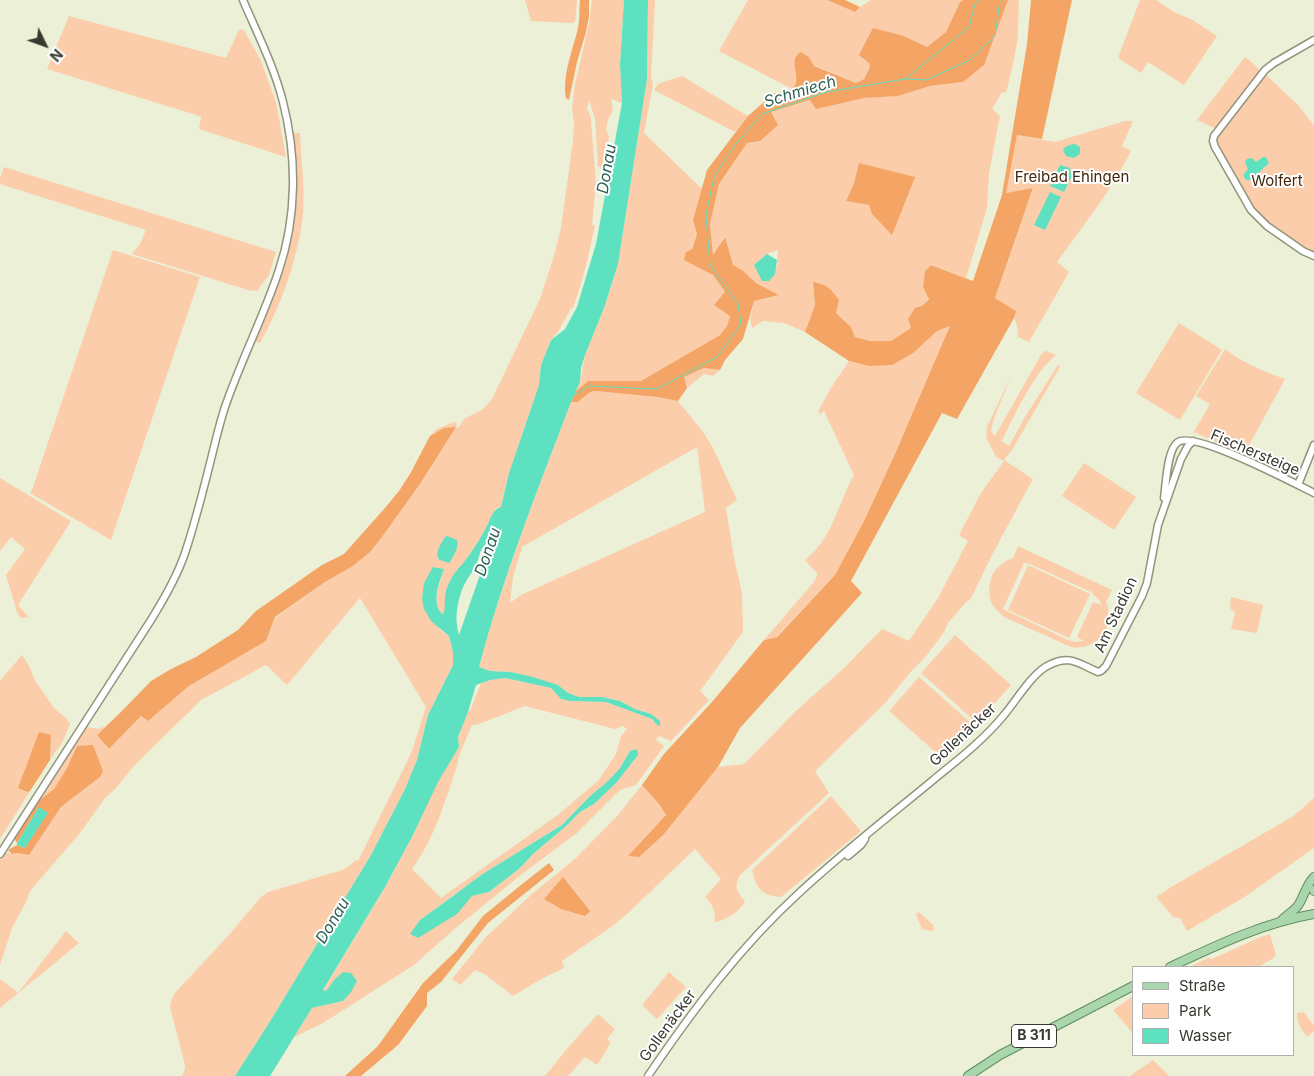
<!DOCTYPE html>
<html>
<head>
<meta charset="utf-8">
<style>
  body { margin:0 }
  #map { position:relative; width:1314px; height:1076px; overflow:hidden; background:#ebf0d7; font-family:Inter,sans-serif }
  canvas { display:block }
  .legend { position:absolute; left:1132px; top:966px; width:162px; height:90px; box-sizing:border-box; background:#fff; border:1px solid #afb0ac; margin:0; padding:6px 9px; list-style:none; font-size:15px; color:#383a30 }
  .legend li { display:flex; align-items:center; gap:10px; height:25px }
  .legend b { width:25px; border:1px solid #afb0ac }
  .north { position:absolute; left:20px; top:20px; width:50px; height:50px; -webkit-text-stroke:4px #fff; paint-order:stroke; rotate:132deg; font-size:14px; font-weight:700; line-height:20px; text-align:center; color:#383a30 }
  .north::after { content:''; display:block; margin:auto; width:18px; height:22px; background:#383a30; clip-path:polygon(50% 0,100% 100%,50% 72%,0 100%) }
</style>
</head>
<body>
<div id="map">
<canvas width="1314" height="1076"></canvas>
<ul class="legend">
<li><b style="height:6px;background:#aad6ad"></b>Straße</li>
<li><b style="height:14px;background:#fccdaa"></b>Park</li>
<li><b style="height:14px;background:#5ee1c1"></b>Wasser</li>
</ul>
<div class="north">N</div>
</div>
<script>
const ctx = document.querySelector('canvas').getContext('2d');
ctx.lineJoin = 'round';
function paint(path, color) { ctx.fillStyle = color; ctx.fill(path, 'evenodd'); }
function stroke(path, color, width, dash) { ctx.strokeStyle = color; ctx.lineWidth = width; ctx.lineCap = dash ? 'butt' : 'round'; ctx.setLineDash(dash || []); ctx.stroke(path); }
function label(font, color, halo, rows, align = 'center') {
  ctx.font = font + ' Inter,sans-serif'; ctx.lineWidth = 4; ctx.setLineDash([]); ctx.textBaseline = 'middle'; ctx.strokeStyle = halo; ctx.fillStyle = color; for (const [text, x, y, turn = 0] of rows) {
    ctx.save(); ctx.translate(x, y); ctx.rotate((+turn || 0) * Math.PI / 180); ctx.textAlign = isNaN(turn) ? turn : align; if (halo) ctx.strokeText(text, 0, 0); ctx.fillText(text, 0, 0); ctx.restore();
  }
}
paint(new Path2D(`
  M525,0H577L575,21L572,23L531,21Z
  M592,0H624L620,64L622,103L611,99L613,110L608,120L606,129L609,137L606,152L605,167H598L595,119L589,100L587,108L591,118L592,133L596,184L592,225H595C589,253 583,281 573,308H571L558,332L551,340L541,365L539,385L509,473L501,507L496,508L493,513L487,527L467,558L457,570L449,582L445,613L442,614C431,601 440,584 444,569L424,583L439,629L449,636L453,652V665L428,715L417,760L405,789L371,855L269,1023L235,1076H182L185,1069V1065L170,1007L171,1001L174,994L228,936L261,897L268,892L342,870L349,866L356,860L358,861L403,770L412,751L426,707L360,598L287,685L266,665L201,700L134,766L115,789L105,798L80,833L30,891L27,900L12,928L0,965V859L4,852L12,854L18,853L29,855L61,807L100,777L77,746L67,768L54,789L37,802L84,729L87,727L98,729L106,726L97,735L109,749L141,716L148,721L189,686L266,641L275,618L325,582L353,566L370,552L382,537L420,484L456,427L444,428L430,436L437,429L454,422L457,423L456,427L458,428L464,419L483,409L492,399L540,299L554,256L561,228L573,141L574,123L572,108L575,84L589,24Z
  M648,0H655L651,76L653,85L644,133L702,189L693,220L697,234L691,249L713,275L725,293L730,316L727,326L720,335L641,381H588L576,391L580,382L585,355L604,308L618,264L647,79Z
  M748,0H827L855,12L863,5L871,0H963L960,2L946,32L927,47L904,36L869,63L870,67L864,79L856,83L813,65L809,57L795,58L796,83L792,89L719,51Z
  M1008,0H1019C1018,14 1019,29 1017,43C1014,60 1010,77 1006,93L1002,92L992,109L1000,116L989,173L987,208L966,278L932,265L925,271L923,287L929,298L922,306L911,328L891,341H870L855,337L851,327L836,313L813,283L815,305L805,332L784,323L763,321L752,328L750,318L754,301L779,295L756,283L742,270L733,265L724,237L713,256L710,224L719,184L747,143L760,141L771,112L811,100L898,96L930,86L963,82L998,26ZM859,163L892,235L873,214L869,205L846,201L854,183ZM778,250L777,268L754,265L767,254Z
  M1140,0H1156L1174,12L1191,19L1217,36L1184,85L1148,62L1141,73L1118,58Z
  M69,16L226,58L239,30L241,29L244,30L261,61L276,102L286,157L199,129L201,117L196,115L47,69Z
  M1245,57L1256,66L1259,69L1258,74L1217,129L1197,120Z
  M1265,74L1299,106L1314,126V256L1303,251L1251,210L1215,147L1214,136Z
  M682,76L748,116L735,132L654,90L658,84Z
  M1125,121H1133L1122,146L1131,151C1111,191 1083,226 1057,262L1069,272L1029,342L1018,337L1017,326L1014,318L1015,311L995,298L1033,189L1005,193L1017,135L1055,142Z
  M292,133H300C301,159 305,187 303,213C299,256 281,306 260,343L253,341C264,315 275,289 284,262C298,221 299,176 292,133Z
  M4,167L276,252L269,275L257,291L248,290L132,254L140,244L146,230L0,184V178Z
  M113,250L200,277L111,540L30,493L33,487Z
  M1179,323L1222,350L1180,420L1136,393Z
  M951,326L895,454L864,521L835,575L776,637L764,640L814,582L817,576V573L805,560C832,539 838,504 854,475L824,411L820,414L818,412L829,391L849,361L869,366L937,331Z
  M1225,349C1243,363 1263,371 1285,379L1242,458L1223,451L1220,444L1194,432L1210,404L1196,396Z
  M1046,351L1056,355C1034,372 1014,416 1002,441L1009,446L1025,417L1058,365L1060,367L1012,450L1004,460L1033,479L993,553L970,600L966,602L948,623L944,632L927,655L910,673L886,702L815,771L829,793L740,875C734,887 736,891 745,901C740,912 725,921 714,922C717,912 712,904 705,897L721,879L695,849L627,914L611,927L562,961L564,968L541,979L513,996L486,975L475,970L460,985L452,979L485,938L532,894L577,857L618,815L642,785L659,804L666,815L629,855L664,834L718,767L744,764L796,711L845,667L882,629L909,641L938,598L968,541L959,535L981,493L1004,461L996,457L986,437L987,427L1012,374L993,421L991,431L995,436L1042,353Z
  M704,368L720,370L713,376L704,374L687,388L684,377Z
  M596,391L657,397L678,401L703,432L713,448L737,500L726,508L734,558L742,593L743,632L700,691L709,700L671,741L659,736L656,740L664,746L636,785L620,790L577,833L522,874L452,931L414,965L323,1023L294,1037L312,1008L343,1001L335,979L326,991H323L385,887L413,835L442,772L459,747L458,738L468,712L470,711L481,683L490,680L505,678L552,688L561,699L570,701L606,702L652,719L657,725L651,714L635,709L620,701L602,697H579L568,693L558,685L511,672L490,671L479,667C503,577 538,489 571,402H578L590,392ZM697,447L705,512L521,595L510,603L513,577L522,547ZM525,706L615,729L623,726L627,729L621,736L616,754L599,780L559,814L441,898L412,869C436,836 445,801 458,763V758L472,725L479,724ZM630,751L638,755L617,782L594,804L580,812L565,827L534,853L519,869L489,892L472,896L420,920L481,875L562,825L589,797L608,781L620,768Z
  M1084,463L1136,497L1114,530L1062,496Z
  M0,478L71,521L18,605L29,617L21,618L17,612L6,575L25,549L11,537L0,551Z
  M1018,546L1112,590L1106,602C1117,626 1097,652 1071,647L1004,617L993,606L990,599L989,591L990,583L992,575L996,569L1006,561L1013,558ZM1024,563L1030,564L1091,592L1099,600L1102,605L1093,602L1077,637L1084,641L1075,642L1068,640L1003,609Z
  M1028,565L1090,594L1069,638L1008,610Z
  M1231,597L1263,605L1257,633L1231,629L1235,613L1230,608Z
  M955,635L1011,685L977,723L921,673Z
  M22,655L28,664L36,682L54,708L66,718L70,724L63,741L50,760L51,736L18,788L26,792L30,791L0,839V681Z
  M919,677L971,723L941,757L889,711Z
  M831,796L861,831L781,897C760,895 757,889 752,870Z
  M1314,798V848L1243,898L1187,931L1180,918L1173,917L1156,897L1171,887L1292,817Z
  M919,912L934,926L933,931L922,929L916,914Z
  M66,931L79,943L0,1008V979L18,993Z
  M1270,934L1276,955L1272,959L1258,967H1190L1208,958L1212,959L1258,938Z
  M669,972L686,987L657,1019L642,1005Z
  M1133,996V1033L1113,1010Z
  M1304,1012L1314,1026V1031L1307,1037C1301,1029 1297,1023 1297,1013Z
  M598,1014L615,1029L607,1039L611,1042L598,1064H596L585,1057L568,1076H545L566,1050Z
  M1153,1060L1169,1076H1130Z`), '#fccdaa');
paint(new Path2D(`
  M580,0H589V17L586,32L577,62L569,100L566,98C562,75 573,50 578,28C580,19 579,9 580,0Z
  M827,0H845L860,7L855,12Z
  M963,0H1008L984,65L963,82L930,86L898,96L864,98L816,109L810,100L771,112L778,125L760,141L747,143L719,184L710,224L713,255L725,237L733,265L742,270L756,283L779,295L754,301L743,339L725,360L720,370L704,368L684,377L687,388L678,401L657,397L596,391L590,392L578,402H571L576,391L588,381H641L720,335L727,326L730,316L714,305L725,292L713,275L684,260L686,252L692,249L697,234L693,220L707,170L748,116L773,94L792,89C794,87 796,84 796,82C798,71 789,59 801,52L809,57L814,66L856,83L864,79L870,67L869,63L859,55L873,28L904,36L927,47L946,32L960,2Z
  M1031,0H1072L1042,139L1017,135L1006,193L1033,188L995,298L1016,311L1014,318L957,419L942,413L851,581L862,593L740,728L718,767L664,834L639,857L628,856L666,815L659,804L642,785L664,754L712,702L764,640L777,637L835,575L864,521L895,454L950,326L937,331L913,353L892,365L869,366L849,361L805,332L815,305L813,282C828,285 830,288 839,300L836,313L851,327L855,337L870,341H891L911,328L908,319L915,308L922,306L929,299L923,287L925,271L931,265L973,281L1002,195L1027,44Z
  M859,163L915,177L892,235L872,214L869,205L846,201L854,183Z
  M456,427L420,484L382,537L370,552L353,566L325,582L275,617L266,641L189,686L148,721L141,716L109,749L97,735L121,712L151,681L171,669L196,657L238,630L256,611L322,565L344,554L385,508L399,491L410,474L430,436L444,428Z
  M39,732L51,735L50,760L30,791L27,792L18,788Z
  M93,745L103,771L100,777L61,807L29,855L18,853L12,854L8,850L17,845L25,848L39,807L17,843L15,840V838L37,802L54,789L67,768L77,746Z
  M549,863L554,870L488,923L441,982L427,993V1006L398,1045L361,1076H345L378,1046L423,983L457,950L483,916L521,885Z
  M563,877L590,911L585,916L561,909L544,899Z`), '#f4a464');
paint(new Path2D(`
  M624,0H648L647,79L618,264L604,308L585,355L581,368L580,382L571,402C538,489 503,576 479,667L490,671L511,672L533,677L558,685L568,693L579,697H602L620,701L635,709L651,714L660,721V726L657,725L652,719L606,702L570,701L561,699L551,688L505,678L490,680L476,685L468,712L458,737L459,747L438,782L413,835L385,887L323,990L326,991L335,979L343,972L351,973L357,981L351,992L343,1001L312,1008L270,1076H235L269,1023L371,855L405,789L417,760L428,715L453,665V652L449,636L431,621L424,609L422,599L424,583L433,567L444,569C439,584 431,601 442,614L444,613C446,601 443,595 449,583C453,573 461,566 467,558C474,548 482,536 488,524C491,517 493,509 501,507L509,473L539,385L541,365L551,340L565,329L577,307L596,244L622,103L620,64ZM486,544L490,546L459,635C454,619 457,601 464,585C467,578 473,572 476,565C480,558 479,549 486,544Z
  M1075,144L1080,147V154L1074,158L1066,156L1063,150C1066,145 1070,145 1075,144Z
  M1263,157H1266L1269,163L1251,180H1246L1244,177V174L1248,169L1245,163L1246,160L1249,158L1253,159L1256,162Z
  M1060,165L1070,168L1071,174H1073L1064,192L1050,186Z
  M1050,192L1061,197L1045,230L1034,225Z
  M767,254L777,260L775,274L769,281H762L754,265Z
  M446,536L450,537L457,540C459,548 454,555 450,562L449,563C446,562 443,561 440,560C433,555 442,541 446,536Z
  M637,749L638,755L617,782L594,804L580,812L565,827L534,853L519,869L489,892L472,896L457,914L418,938L410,934L420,920L453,896L481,875L562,825L589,797L608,781L620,768L630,751Z
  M39,807L48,813L25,848L17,845V843Z`), '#5ee1c1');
stroke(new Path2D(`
  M906,79L926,80L970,60L995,36L1000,0
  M573,396L589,386L657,389L717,357L741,324L738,304L710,265L706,215L714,177L735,145L762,114L826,92L905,79L969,27L975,4L979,0`), '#5ee1c1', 1);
const minor = new Path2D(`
  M1314,40L1274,63L1265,70L1214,136L1213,141L1215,147L1251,210L1267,226L1303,251L1314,256
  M1298,485L1314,445
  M1164,498C1166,485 1167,449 1178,442C1195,431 1294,483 1314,493
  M0,854L151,620C164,599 177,577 185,553C197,517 206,480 215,443C218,431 221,419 225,407C241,360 264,316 279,270C297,216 297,157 283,102C274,66 257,33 243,0
  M848,856L861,845L865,839
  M648,1076C693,1010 740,947 799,893C841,854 887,818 932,781C946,769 961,758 975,745C985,736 995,726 1004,715C1016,701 1032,673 1049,665C1070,654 1079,664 1098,672L1101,671L1106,666L1142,596L1147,583L1158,525L1181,459L1188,446L1193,441`);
const major = new Path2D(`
  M1314,890V891
  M1281,921C1287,914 1295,911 1299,904C1305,894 1306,885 1314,877
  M1170,967C1217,945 1263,923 1314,914
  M968,1076L1000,1055L1133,986`);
stroke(minor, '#90957d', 9);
stroke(major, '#5e8d5e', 10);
stroke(minor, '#fff', 6);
stroke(major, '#aad6ad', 8);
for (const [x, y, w] of [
  [1034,1036,45]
]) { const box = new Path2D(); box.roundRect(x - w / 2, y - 11.5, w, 23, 4); ctx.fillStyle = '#fff'; ctx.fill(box); stroke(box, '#383a30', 1); }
label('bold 14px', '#383a30', null, [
  ["B 311",1034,1036]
]);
label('15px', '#45260a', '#fff', [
  ["Freibad Ehingen",1072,177],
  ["Wolfert",1277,181]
]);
label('15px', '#383a30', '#fff', [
  ["Fischersteige",1255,453,23],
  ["Am Stadion",1116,615,-65],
  ["Gollenäcker",963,735,-43],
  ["Gollenäcker",668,1026,-54]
]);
label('italic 16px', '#2b6053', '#fff', [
  ["Schmiech",800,92,-17],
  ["Donau",607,169,-80],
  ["Donau",488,552,-71],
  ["Donau",333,921,-59]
]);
</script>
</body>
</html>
